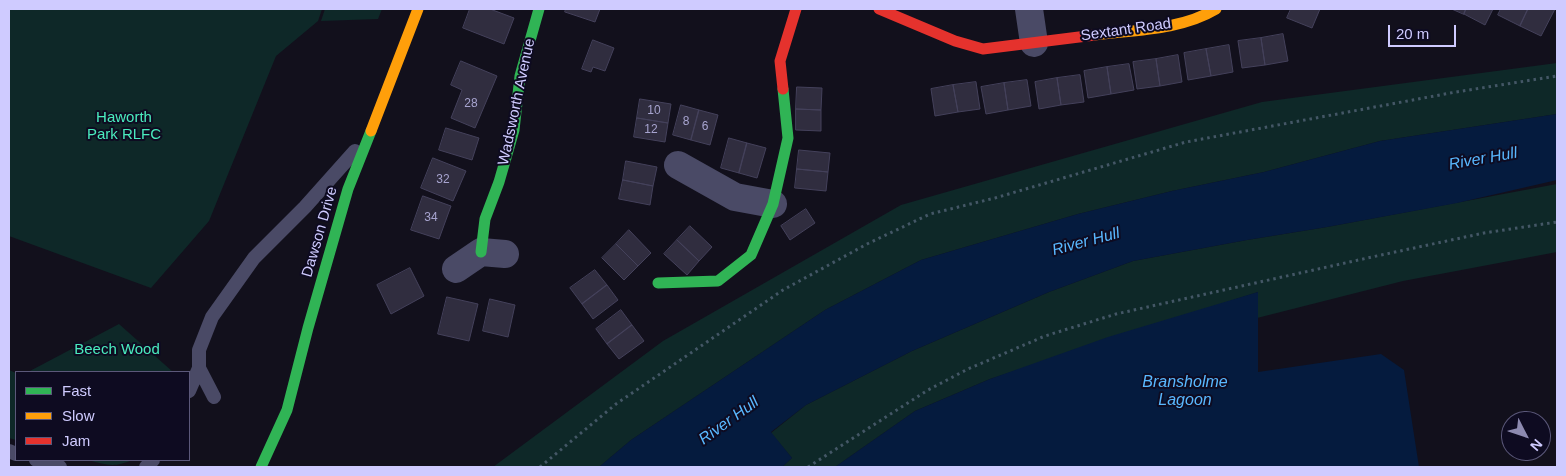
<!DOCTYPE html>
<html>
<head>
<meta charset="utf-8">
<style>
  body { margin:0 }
  #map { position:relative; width:1566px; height:476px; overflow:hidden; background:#12101c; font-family:Helvetica,sans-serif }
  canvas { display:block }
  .frame { position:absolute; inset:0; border:10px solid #cfcbff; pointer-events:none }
  .legend { position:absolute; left:15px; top:371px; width:175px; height:90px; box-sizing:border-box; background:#0e0b21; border:1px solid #5b587a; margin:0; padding:6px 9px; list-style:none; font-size:15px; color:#cfcbff }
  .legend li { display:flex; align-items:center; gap:10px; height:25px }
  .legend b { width:25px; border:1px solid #5b587a }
  .north { position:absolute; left:1501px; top:411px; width:50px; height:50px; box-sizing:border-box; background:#0e0b21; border:1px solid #5b587a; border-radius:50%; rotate:131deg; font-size:14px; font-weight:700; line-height:20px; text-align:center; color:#cfcbff }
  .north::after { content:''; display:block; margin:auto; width:18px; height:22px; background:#8d8ab0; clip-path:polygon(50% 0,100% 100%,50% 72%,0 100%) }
  .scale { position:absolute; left:1388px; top:25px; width:68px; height:22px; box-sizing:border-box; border:2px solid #cfcbff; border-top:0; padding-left:6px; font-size:15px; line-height:18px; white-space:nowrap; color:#cfcbff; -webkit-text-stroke:4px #0e0b21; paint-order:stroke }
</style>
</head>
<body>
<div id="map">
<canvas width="1566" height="476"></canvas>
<div class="frame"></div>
<ul class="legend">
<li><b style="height:6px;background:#30b455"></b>Fast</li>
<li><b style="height:6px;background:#ff9f0a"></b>Slow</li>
<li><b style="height:6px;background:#e5322d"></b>Jam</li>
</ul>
<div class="north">N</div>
<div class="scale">20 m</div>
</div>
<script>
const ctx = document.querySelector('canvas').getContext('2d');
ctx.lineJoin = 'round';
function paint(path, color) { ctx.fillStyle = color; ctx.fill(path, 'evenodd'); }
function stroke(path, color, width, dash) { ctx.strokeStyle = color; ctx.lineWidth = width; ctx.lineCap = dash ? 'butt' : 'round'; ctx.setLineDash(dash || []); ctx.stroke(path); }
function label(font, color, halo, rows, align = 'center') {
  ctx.font = font + ' Helvetica,sans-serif'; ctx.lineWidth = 4; ctx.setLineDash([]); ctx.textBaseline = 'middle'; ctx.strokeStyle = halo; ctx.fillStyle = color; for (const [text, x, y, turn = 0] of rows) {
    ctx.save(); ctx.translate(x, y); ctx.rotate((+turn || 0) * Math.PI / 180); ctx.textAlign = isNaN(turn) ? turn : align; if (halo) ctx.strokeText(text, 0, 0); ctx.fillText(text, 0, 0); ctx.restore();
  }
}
paint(new Path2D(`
  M9,9H322L318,21L276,56L209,221L151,288L9,236Z
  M325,9H382L378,19L321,21Z
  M1557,63V114L1380,141L1264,172L1172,191L1078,214L921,260L825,310L631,440L599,467H493L663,341L901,205L1262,102Z
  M1557,184V252L1403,281L1257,318L1258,292L990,379L915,411L835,467H782L792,458L771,433L806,405L912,351L1049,292L1133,261L1247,240L1327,227Z
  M119,324L173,372H28Z
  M9,370L16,373V440L9,438Z
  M88,460H132C114,468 107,465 88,460Z`), '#0e2828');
paint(new Path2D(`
  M1557,114V180L1457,203L1327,227L1247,240L1133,261L1049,292L912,351L806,405L771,432L792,458L782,467H599L631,440L825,310L921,260L1078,214L1172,191L1264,172L1380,141Z
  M1258,292V372L1381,354L1404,370L1419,467H835L915,411L990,379L1108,337Z`), '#051b3e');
const building = new Path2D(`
  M470,9H490L514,18L504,44L463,28Z
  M566,9H600L595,22L565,12Z
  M1291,9H1320L1312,28L1287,18Z
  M1452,9H1466L1464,14Z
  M1466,9H1493L1485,25L1464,14Z
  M1501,9H1528L1520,26L1498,15Z
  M1528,9H1555L1541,36L1520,26Z
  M1283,34L1288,61L1265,65L1261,38Z
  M1261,38L1265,65L1242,68L1238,41Z
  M593,40L614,48L605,71L593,67L591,72L582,69Z
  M1229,45L1233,72L1211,76L1206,49Z
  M1206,49L1211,76L1188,80L1184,53Z
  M1178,55L1182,82L1160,86L1156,59Z
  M1156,59L1160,86L1137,89L1133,62Z
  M461,61L497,76L475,128L451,118L462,90L451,85Z
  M1129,64L1134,90L1111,94L1107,67Z
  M1107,67L1111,94L1088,98L1084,71Z
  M1080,75L1084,102L1061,105L1057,78Z
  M1057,78L1061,105L1039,109L1035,82Z
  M1027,80L1031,106L1008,110L1004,83Z
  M976,82L980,109L958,112L953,85Z
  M1004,83L1008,110L986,114L981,87Z
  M953,85L958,112L935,116L931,89Z
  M797,87L822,88L821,110L796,109Z
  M640,99L671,104L668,123L637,118Z
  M681,105L699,110L691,140L673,135Z
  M796,109L821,110V131L796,130Z
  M699,110L718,115L710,145L691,140Z
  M637,118L668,123L665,142L634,137Z
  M446,128L479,138L472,160L439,150Z
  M729,138L747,143L739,173L721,168Z
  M747,143L766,148L757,178L739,173Z
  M799,150L830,153L828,172L797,169Z
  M433,158L466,171L453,201L421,188Z
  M626,161L657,167L653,186L623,180Z
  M797,169L828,172L826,191L795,188Z
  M623,180L653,186L650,205L619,199Z
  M423,196L451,206L439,239L411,230Z
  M806,209L815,223L790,240L781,226Z
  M690,226L712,247L699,261L677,240Z
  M629,230L651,253L638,266L616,244Z
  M677,240L699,261L687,275L664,254Z
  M616,244L638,266L624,280L602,258Z
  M410,268L424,296L391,314L377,285Z
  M595,270L607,285L582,304L570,288Z
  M607,285L618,300L593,319L582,304Z
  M447,297L478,304L469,341L438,334Z
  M490,299L515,305L508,337L483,331Z
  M621,310L632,325L607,344L596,329Z
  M632,325L644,341L619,359L607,344Z`);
paint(building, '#302d3f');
stroke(building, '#44415b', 1);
stroke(new Path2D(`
  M540,467L616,404L783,290L867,244L930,214L995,198L1186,142L1456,92L1557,76
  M808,467L928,390L968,369L1045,336L1116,314L1372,257L1484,233L1557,222`), '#445766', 3, [2.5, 4]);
stroke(new Path2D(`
  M189,391L199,368
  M214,397L199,368V350L212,317L254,258L305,207L355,151
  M9,451L16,454
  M36,460L60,467
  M146,467L153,460`), '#4a4a66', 14);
stroke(new Path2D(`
  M1029,9L1034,43
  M678,165L735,197L773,204
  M456,269L481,252L505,254`), '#4a4a66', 28);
stroke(new Path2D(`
  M481,252L485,219L499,182L514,130L520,76L539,9
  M658,283L718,281L751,255L773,204L788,138L783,89
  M261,467L287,410L308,328L348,189L371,131`), '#30b455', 11);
stroke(new Path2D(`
  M1095,35C1135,30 1181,30 1216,9
  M371,131L418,9`), '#ff9f0a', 11);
stroke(new Path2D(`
  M879,9L955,41L983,49L1095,35
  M783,89L780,61L796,9`), '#e5322d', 11);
label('12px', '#a7a4cf', null, [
  ["28",471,104],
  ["10",654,111],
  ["8",686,122],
  ["6",705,127],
  ["12",651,130],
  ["32",443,180],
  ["34",431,218]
]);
label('15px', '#cfcbff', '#0e0b21', [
  ["Sextant Road",1126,30,-8],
  ["Wadsworth Avenue",517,102,-78],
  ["Dawson Drive",320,232,-74]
]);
label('15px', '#4aecbe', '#0e0b21', [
  ["Haworth",124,118],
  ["Park RLFC",124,135],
  ["Beech Wood",117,350]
]);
label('italic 16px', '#59b8ff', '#0e0b21', [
  ["River Hull",1483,159,-10],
  ["River Hull",1086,242,-15],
  ["Bransholme",1185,383],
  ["Lagoon",1185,401],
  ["River Hull",729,421,-36]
]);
</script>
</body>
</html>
